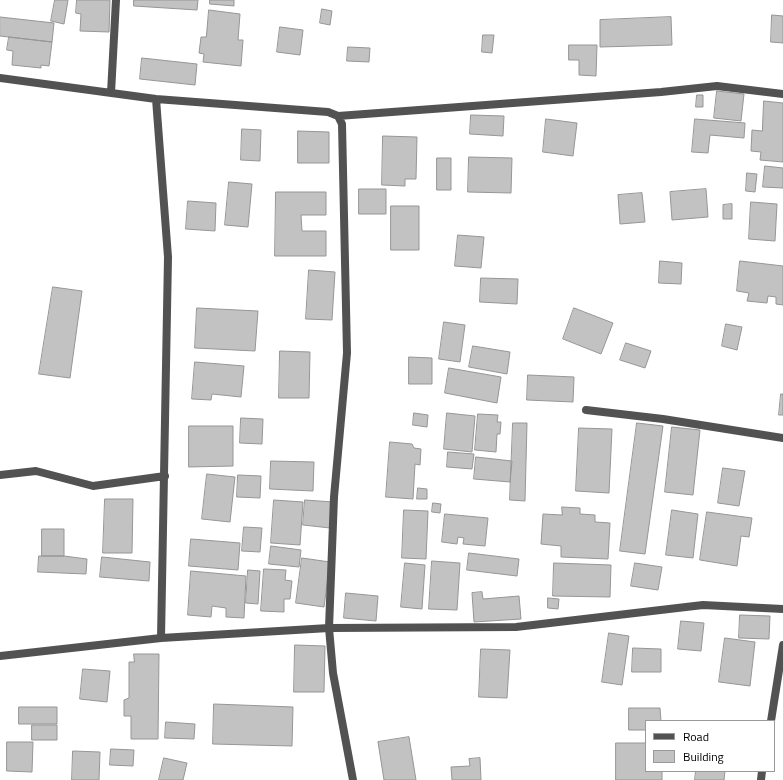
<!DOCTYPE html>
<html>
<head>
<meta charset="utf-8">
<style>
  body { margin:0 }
  #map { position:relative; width:783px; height:780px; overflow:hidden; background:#fff; font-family:"Titillium Web",sans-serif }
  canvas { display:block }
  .legend { position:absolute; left:645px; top:720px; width:130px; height:52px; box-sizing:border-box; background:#fff; border:1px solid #999; margin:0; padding:5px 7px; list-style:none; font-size:12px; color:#000 }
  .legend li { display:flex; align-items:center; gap:8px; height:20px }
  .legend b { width:20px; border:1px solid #999 }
</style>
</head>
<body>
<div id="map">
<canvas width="783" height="780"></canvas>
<ul class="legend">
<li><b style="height:5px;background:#525252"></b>Road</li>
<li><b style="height:11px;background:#c2c2c2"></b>Building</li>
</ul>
</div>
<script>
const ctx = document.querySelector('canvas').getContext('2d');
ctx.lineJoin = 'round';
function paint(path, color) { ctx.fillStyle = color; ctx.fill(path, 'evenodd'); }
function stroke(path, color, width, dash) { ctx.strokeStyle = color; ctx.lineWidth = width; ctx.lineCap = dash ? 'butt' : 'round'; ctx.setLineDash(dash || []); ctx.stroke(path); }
const building = new Path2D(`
  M55,0H68L64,24L51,21Z
  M77,0H110L109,32L80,31L81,14L76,13Z
  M134,0H198L197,10L134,6Z
  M210,0H234V6L210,4Z
  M322,9L332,11L330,25L320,23Z
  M209,10L240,14L238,40H243L241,66L203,62L204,54L199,53L201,37H206Z
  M772,15L783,16V43L771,42Z
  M0,17L54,23L52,42L0,36Z
  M671,17L672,45L600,47V20Z
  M280,27L303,30L300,55L277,52Z
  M483,35H494L492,53L482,52Z
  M9,37L52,42L49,66L41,65V68L12,65L13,51L7,50Z
  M569,45H597L596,76L579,75V60H569Z
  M348,47L370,48L369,62L347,61Z
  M142,58L197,64L195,85L140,79Z
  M717,91L744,94L741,121L714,118Z
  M697,95H703V107H696Z
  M764,101L783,103V162L760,160L761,152L751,151L752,130L762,131Z
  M471,115L504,116L503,136L470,134Z
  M546,119L577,123L573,156L543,152Z
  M695,119L745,123L744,138L710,135L708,153L692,152Z
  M242,129L261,130L260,161L241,160Z
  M298,131L329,132V163H298Z
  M383,136L417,137L416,179H405V186L382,185Z
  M469,157L512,158L511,193L468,192Z
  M437,158H451V190H437Z
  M765,166L783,168V188L763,187Z
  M747,173L757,174L755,192L746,191Z
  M229,182L252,184L248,227L225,225Z
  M359,189H386V214H359Z
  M706,189L708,217L672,220L670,192Z
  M276,192H326V215H301L302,231H326V256H275Z
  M642,193L645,222L620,224L618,195Z
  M188,201L216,203L215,231L186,229Z
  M751,202L777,204L775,241L749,239Z
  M732,204V219H723V205Z
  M391,206H419V250H391Z
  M458,235L484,237L481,268L455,266Z
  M660,261L682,263L681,284L659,283Z
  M740,261L783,266V305L776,304V297L768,296L767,303L747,301L749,293L737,291Z
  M309,270L335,272L332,320L306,319Z
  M481,278L518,279L517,304L480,302Z
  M53,287L82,291L70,378L39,374Z
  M197,308L258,311L255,351L195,348Z
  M574,308L613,323L601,354L563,339Z
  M444,322L465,325L460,362L439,359Z
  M726,324L742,327L737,350L722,346Z
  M626,343L651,351L645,368L620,360Z
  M473,346L510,352L507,374L469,367Z
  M280,351L310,352L309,398H279Z
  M409,357L432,358V384H409Z
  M195,362L244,366L241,397L212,394L211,400L192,399Z
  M449,368L501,377L497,403L445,393Z
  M528,375L574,377L573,402L527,400Z
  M781,394H783V415H779Z
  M414,413L428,415L427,427L413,425Z
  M447,413L475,416L472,452L444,449Z
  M478,414L498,415L497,422H501L500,434H497L496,452L475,450Z
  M241,418L263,419L262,444L240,443Z
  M513,423H527L525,501L510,500Z
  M637,423L663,426L645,554L620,551Z
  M189,426H233V466L189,467Z
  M672,427L700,430L693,495L665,492Z
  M579,428L612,429L609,493L576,491Z
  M390,442L412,444L414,448L421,449L420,465L415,464L413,499L386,497Z
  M448,452L474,454L472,469L447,467Z
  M476,457L512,461L510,482L474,479Z
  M271,461L314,462L313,491L270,489Z
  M723,468L745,471L739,506L718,503Z
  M207,474L235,477L230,522L202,519Z
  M238,475L261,476L260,498L237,497Z
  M418,488L427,489V499H417Z
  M105,499H133L132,553H103Z
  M274,500L303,502L300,545L271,543Z
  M305,500L333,502L330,528L303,525Z
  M433,503L441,504L440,513L432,512Z
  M562,507L580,508V514L595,515V522L610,523L608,559L561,557V546L541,544L543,514L562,515Z
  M404,510L428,511L426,559L402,558Z
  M672,510L698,514L693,558L666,555Z
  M707,512L752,518L749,537L741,536L737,566L700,560Z
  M445,514L488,518L485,546L463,544L464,538L458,537L457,544L442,542Z
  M244,527L262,528L260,552L242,551Z
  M42,529H64V556H42Z
  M191,539L240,543L238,570L189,566Z
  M271,546L301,550L299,567L269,564Z
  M469,553L519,559L517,576L467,570Z
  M39,556H64L87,559L86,574L38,572Z
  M102,557L150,562L149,581L100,577Z
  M302,558L330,562L324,607L296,603Z
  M432,561L460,563L457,610L429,609Z
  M405,563L425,565L422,609L401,607Z
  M554,563L611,565L610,597L553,596Z
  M635,563L662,567L658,590L631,586Z
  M264,569L286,570L285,580L292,581L290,599H284V612L261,611Z
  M248,570L260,571L258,604L246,603Z
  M191,571L246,576L244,618L226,617V608L212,606L211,617L188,615Z
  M482,592L483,599L519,596L521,619L474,622L472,593Z
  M346,593L378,596L376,621L344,618Z
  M548,598L559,599L558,609L548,608Z
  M740,615L770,616L769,639L739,638Z
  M681,621L704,623L701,651L678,649Z
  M609,633L629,636L622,685L602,682Z
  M725,638L755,642L750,686L719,682Z
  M295,645L325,646L324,692H294Z
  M633,648L661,649V672H632Z
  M481,649L510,650L507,698L479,697Z
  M134,654H159L158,739H131V716H124V700L129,698V662H134Z
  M83,669L110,671L107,702L80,699Z
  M214,704L293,707L292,746L213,744Z
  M19,707H57V724H19Z
  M629,708H660L661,721H646V730H629Z
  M166,722L195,724L194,739L165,738Z
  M32,725H57V740H32Z
  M409,737L416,780H384L378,742Z
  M7,742H33L32,772L7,771Z
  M616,743H646V771H662V780H616Z
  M111,749L134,750L133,766L110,765Z
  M73,751L100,752L99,780H72Z
  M164,758L187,763L183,780H159Z
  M480,758L481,780H452L451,767L470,766L469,759Z
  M696,771H725L724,780H695Z`);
paint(building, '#c2c2c2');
stroke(building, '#969696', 1);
stroke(new Path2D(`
  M0,78L156,99L328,112L338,116L342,124L347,353L334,497L329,628L333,673L353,780
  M111,93L116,0
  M156,99L168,257L161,638
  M338,116L661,92L717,86L783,94
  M586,410L663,419L783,438
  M0,475L36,471L93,486L165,476
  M0,656L161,638L329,628L516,627L703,605L783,609`), '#525252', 8);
stroke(new Path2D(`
  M771,721L783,645
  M761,780L762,771`), '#525252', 8);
</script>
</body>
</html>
